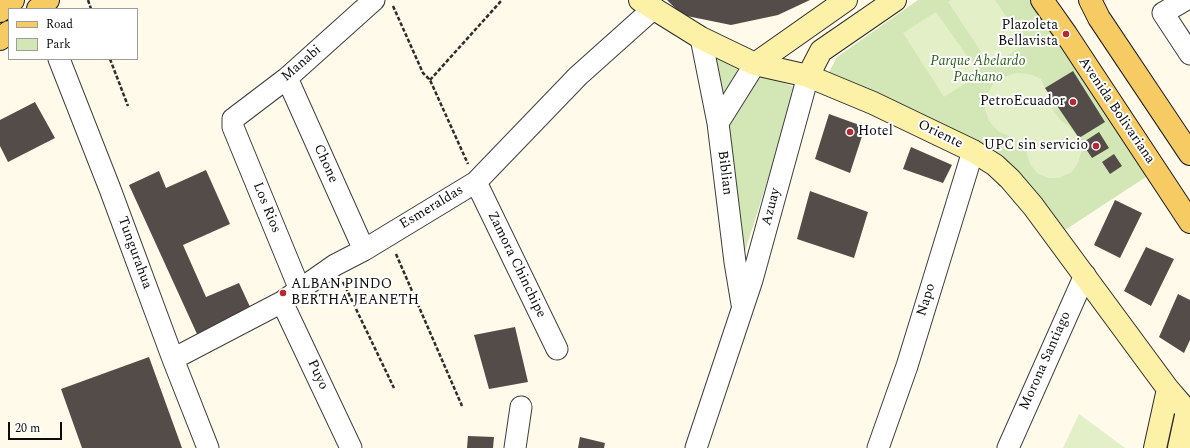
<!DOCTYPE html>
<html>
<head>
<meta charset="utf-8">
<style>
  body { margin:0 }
  #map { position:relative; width:1190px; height:448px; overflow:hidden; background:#fffaea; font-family:Spectral,serif }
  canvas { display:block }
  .legend { position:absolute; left:8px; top:8px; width:130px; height:52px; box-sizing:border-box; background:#fff; border:1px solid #9d9d9d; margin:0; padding:5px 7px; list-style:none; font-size:12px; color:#0b0b0b }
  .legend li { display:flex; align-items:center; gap:8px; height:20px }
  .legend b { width:20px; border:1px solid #9d9d9d }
  .scale { position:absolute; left:8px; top:422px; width:54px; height:18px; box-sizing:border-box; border:2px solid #0b0b0b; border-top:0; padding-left:5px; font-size:12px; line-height:14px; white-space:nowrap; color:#0b0b0b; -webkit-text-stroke:3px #fff; paint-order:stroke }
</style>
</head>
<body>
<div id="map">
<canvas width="1190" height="448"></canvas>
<ul class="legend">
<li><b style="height:5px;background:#f6cb63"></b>Road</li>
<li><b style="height:11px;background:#d2e7b5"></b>Park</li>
</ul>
<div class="scale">20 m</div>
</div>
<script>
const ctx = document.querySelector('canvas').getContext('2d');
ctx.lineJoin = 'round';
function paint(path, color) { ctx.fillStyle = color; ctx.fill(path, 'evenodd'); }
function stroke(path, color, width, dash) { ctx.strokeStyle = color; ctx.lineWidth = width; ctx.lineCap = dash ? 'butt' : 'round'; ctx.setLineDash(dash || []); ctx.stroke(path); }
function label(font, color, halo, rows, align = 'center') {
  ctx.font = font + ' Spectral,serif'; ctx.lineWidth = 4; ctx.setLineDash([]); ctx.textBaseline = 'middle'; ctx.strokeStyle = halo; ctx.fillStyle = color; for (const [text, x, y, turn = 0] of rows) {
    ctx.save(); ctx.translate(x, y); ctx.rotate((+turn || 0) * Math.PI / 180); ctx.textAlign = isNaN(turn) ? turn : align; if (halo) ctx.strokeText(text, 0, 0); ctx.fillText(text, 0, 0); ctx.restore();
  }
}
paint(new Path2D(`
  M918,0H1035L1152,173L1062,232L1004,157L980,148L827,76L837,57Z
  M713,55L745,68L719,104Z
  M759,74L797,88L745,251L728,122Z`), '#d2e7b5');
paint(new Path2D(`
  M951,0H995L1025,44L991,67L948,2Z
  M936,12L980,74L944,97L903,33Z
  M1016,73L1030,74L1041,79L1051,101L1053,110L1061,121L1069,126L1078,137L1082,150L1078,163L1072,172L1059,178H1048L1037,173L1030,164L1025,147L1015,139L998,131L989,121L985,110L986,97L993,84L1006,76Z
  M1079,414L1125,448H1063Z`), '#e3efc7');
paint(new Path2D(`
  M667,0H810L778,15L731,25L682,15Z
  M1073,71L1105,122L1079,138L1045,88Z
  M35,102L55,138L8,162L0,146V120Z
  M829,114L865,127L850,173L815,159Z
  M1099,132L1109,148L1092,158L1082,143Z
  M911,147L952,165L943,183L903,169Z
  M1114,154L1122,166L1110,174L1102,162Z
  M206,170L230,224L183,245L206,297L239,283L251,309L197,334L129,185L159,171L166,188Z
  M810,191L868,212L854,258L797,239Z
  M1115,200L1142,213L1120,258L1094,245Z
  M1146,247L1174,259L1151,306L1124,291Z
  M1178,294L1190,300V340L1184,353L1159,337Z
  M515,327L528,382L489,389L474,335Z
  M149,357L182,448H82L61,389Z
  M468,436L494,437L493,448H467Z
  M580,437L605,443L604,448H578Z`), '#544c48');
const street = new Path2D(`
  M1185,0L1163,13L1190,54
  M701,38L718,123L735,262L742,304
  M59,59L110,189L173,359L208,448
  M287,78L364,250
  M718,123L755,64
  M476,182L557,349
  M300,290L233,127V119L287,78L374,0
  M282,302L351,448
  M173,359L282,302L335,265L364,250L476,182L578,76L654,8
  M515,448L521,407
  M696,448L752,280L808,76
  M878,448L907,366L973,151
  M1008,448L1085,275`);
const secondary = new Path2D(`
  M640,0L701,38L755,64L808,76L873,103L973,151L995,165L1010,179L1033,206L1168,389L1187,411L1179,448
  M755,64L846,0
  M808,76L821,51L895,0
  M1155,448L1168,389`);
const primary = new Path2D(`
  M1042,0L1066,34L1190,222
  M1090,0L1099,18L1190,154
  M38,9L48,0
  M0,11L13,0
  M0,39L9,32`);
stroke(street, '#3e3e3e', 23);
stroke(secondary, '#2d2d2d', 24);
stroke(primary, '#1c1c1c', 24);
stroke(new Path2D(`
  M88,0L91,9
  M393,6L423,73L430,80L468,164
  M110,59L128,106
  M430,80L502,0
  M396,254L462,406
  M343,282L394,388`), '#2d2d2d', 2.5, [4, 2]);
stroke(street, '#fff', 21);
stroke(secondary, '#fdf0a7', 22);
stroke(primary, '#f6cb63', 22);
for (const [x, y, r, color] of [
  [1066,34,4,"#b82735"],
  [1073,102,4,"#b82735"],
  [850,132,4,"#b82735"],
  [1096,146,4,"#b82735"],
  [283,293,4,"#b82735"]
]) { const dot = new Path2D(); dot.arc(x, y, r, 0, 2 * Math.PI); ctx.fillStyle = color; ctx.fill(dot); stroke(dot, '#fff', 1.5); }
label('14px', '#0b0b0b', '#fff', [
  ["Plazoleta",1058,26],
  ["Bellavista",1058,42],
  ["PetroEcuador",1065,102],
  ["Hotel",858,132,"left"],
  ["UPC sin servicio",1088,146],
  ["ALBAN PINDO",291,285,"left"],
  ["BERTHA JEANETH",291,301,"left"]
], 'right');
label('italic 14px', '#2f611e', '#fff', [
  ["Parque Abelardo",978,62],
  ["Pachano",978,78]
]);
label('14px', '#0b0b0b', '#fff', [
  ["Manabi",302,64,-41],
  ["Avenida Bolivariana",1116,111,56],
  ["Oriente",940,135,26],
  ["Chone",325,164,66],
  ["Biblian",724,173,83],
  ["Azuay",772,207,-75],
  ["Los Rios",266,208,68],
  ["Esmeraldas",432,208,-31],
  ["Tungurahua",134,253,70],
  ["Zamora Chinchipe",516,265,64],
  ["Napo",927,300,-73],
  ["Morona Santiago",1046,361,-66],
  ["Puyo",317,375,65]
]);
</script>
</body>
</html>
